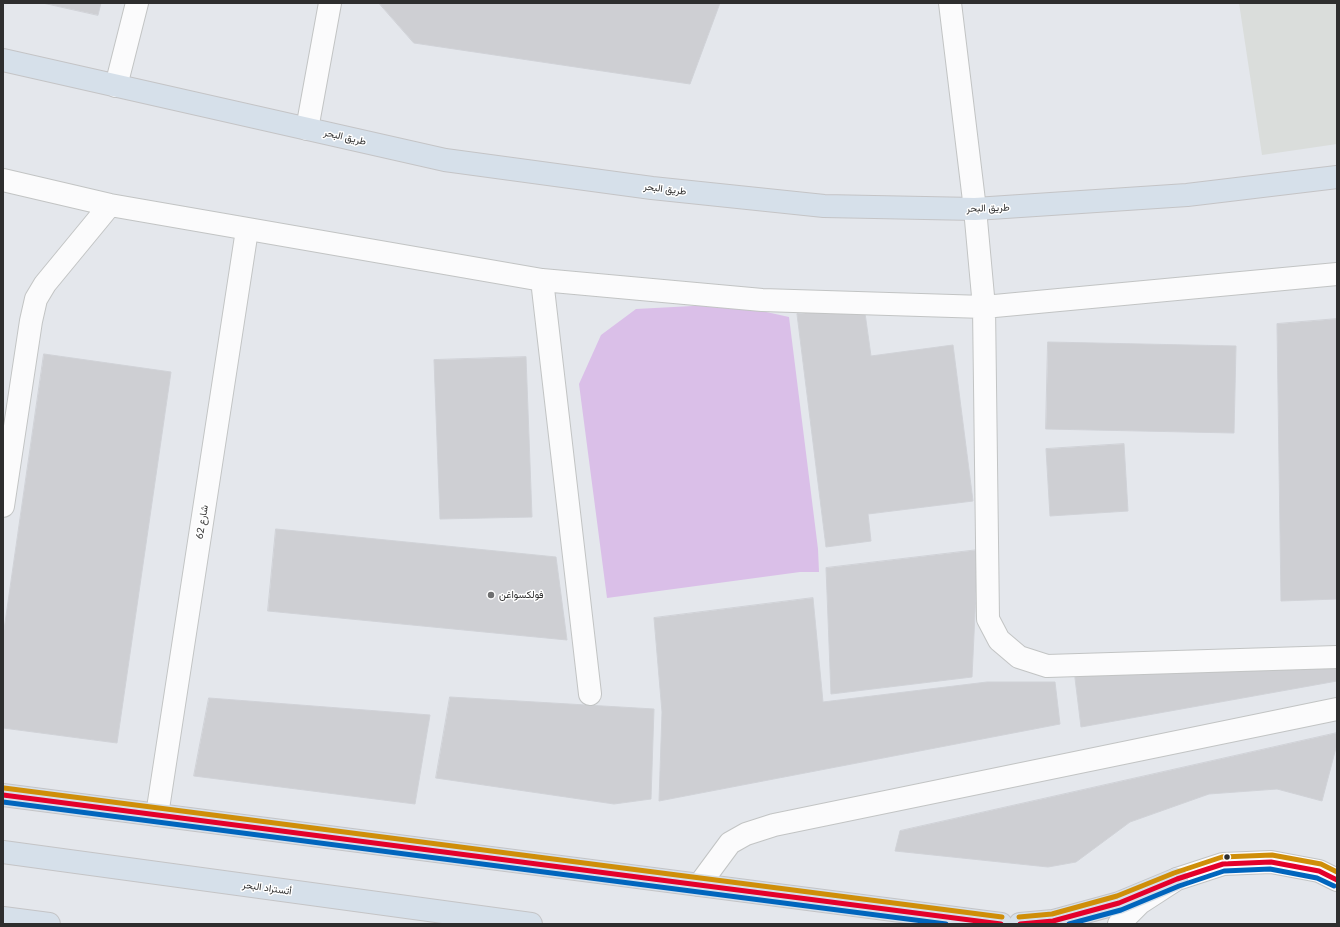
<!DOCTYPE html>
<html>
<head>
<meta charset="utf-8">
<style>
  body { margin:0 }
  #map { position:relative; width:1340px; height:927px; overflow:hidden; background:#e4e7ec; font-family:Lato,sans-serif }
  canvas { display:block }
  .frame { position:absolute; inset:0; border:4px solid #2e2e2e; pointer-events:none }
</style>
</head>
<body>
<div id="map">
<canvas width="1340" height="927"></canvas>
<div class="frame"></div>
</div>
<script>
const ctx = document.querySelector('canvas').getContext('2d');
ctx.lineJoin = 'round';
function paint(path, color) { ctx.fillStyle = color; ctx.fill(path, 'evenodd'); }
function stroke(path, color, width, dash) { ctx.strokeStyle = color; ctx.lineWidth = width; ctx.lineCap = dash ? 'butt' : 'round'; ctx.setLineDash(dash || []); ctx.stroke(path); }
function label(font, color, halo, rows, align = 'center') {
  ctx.font = font + ' Lato,Vazirmatn,sans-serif'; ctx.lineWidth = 3; ctx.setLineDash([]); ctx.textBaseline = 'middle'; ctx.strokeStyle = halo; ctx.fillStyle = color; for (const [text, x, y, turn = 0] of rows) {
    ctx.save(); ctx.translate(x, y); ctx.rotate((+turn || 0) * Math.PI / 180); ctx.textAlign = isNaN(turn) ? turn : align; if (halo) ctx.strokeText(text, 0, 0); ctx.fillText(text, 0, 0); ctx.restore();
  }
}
paint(new Path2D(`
  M1239,3H1337V144L1262,155Z`), '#dadddb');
paint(new Path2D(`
  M730,304L789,317L818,549L819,572H800L607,598L579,384L601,335L636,309Z`), '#dabfe8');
const building = new Path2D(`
  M43,3H101L98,15Z
  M379,3H720L690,84L414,43Z
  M864,306L871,356L953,345L973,501L868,514L871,541L826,547L797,314Z
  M1337,319V599L1281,601L1277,324Z
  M1048,342L1236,346L1234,433L1046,429Z
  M44,354L171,372L117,743L3,728V637Z
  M526,357L532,517L440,519L434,360Z
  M1124,444L1128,511L1050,516L1046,449Z
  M276,529L556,557L567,640L268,611Z
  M978,550L972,677L831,694L826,568Z
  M813,598L823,702L987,682H1055L1060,724L659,801L662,712L654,618Z
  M1337,662V681L1081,727L1074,670Z
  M450,697L654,709L651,799L614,804L436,778Z
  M209,698L430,715L415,804L194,776Z
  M1337,733V744L1322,801L1277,789L1209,794L1130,822L1076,862L1048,867L895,851L900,831Z`);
paint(building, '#cecfd3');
stroke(building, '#d0d2d7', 1);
const minor = new Path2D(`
  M950,3L975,209L984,307L988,619L999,640L1019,657L1047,666L1337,657
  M116,86L137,3
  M307,129L330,3
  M3,180L110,205L542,280L762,300L984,307L1337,274
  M542,280L590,694
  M3,506L31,321L36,299L45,284L110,205
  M157,815L247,230
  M699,885L730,843L746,834L774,825L1337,709
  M1119,924L1140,903L1177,879L1223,864L1271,862L1319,871L1337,880`);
const highway = new Path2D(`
  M3,60L445,160L652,188L824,206L975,209L1187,195L1337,177
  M3,795L1001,924
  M3,852L531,924
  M3,918L49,924
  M1020,924L1053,921L1119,903L1177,879`);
stroke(minor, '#c2c4c4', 24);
stroke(highway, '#c4c4c6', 24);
stroke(minor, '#fbfbfc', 22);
stroke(highway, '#d6e0ea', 22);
stroke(new Path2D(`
  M3,795L1001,924
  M1020,924L1053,921L1119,903L1177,879L1223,864L1271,862L1319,871L1337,880`), '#e4002b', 5);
stroke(new Path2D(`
  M3,802L946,924
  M1069,924L1121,910L1179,886L1224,871L1270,869L1317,878L1334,886`), '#0065bd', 5);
stroke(new Path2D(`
  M4,788L1002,917
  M1019,917L1052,914L1117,896L1174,873L1222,857L1272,855L1321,864L1337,872`), '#cf8e09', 5);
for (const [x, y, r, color] of [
  [491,595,4,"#6e6f70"],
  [1227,857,3.5,"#2e2e2e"]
]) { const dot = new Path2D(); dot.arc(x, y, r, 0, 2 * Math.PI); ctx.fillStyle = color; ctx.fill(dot); stroke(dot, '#fff', 1.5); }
label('10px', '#2e2e2e', '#fff', [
  ["طريق البحر",345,137,13],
  ["طريق البحر",665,189,7],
  ["طريق البحر",988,208,-2],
  ["شارع 62",202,522,-81],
  ["أتستراد البحر",267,888,8]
]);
label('10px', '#2e2e2e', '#fff', [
  ["فولكسواغن",499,595]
], 'left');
</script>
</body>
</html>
